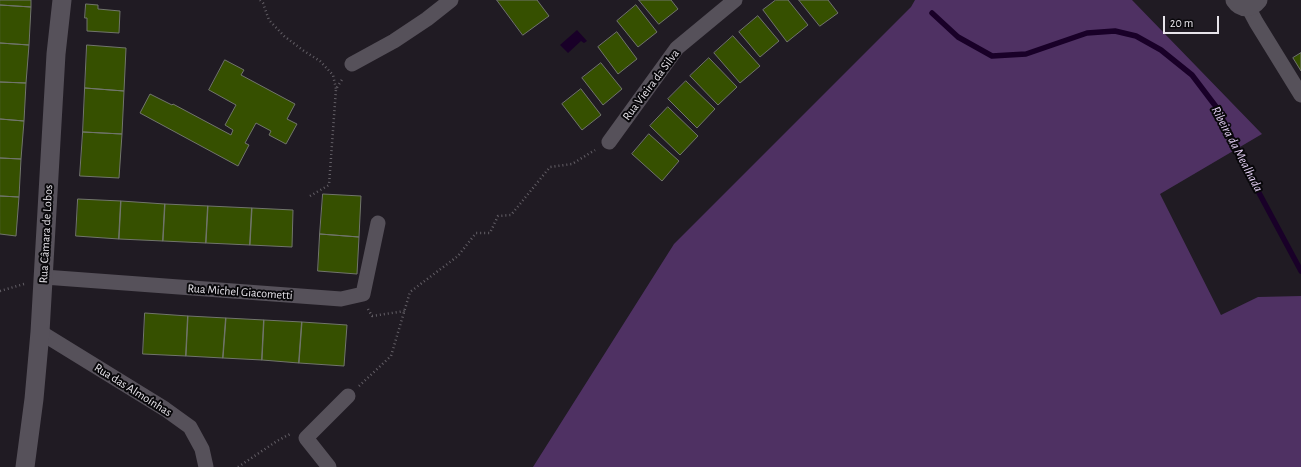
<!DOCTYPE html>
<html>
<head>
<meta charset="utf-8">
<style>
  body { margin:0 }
  #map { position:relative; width:1301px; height:467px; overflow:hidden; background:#201b23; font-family:"Alegreya Sans",sans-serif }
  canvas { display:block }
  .scale { position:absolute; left:1163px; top:16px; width:56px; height:18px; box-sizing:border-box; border:2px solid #e7e4ea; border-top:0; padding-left:5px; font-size:12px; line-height:14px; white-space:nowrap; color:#e7e4ea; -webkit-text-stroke:3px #08070a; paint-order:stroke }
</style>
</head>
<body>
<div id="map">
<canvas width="1301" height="467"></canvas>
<div class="scale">20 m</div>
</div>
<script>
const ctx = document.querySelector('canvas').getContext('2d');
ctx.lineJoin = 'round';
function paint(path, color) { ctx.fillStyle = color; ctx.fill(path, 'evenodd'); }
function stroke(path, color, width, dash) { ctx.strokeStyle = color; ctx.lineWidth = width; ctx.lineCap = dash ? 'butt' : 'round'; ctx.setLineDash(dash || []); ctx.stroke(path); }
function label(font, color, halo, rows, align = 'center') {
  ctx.font = font + ' "Alegreya Sans",sans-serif'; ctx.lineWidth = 4; ctx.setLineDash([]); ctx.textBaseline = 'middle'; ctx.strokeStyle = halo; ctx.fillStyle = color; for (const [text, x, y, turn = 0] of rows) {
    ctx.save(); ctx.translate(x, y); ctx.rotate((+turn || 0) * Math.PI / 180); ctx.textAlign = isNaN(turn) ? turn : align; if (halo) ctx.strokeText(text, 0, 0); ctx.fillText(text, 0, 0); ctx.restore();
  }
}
paint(new Path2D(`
  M915,0H1132L1262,134L1160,194L1221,315L1258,297L1301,296V467H533L674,244L911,7Z`), '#4f3163');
paint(new Path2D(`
  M577,30L587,41L584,43L581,41L568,53L560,45Z`), '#190028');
stroke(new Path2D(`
  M932,13L958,37L992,56L1026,54L1087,33L1115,31L1136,36L1161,50L1192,75L1217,108L1258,191L1301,271`), '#190028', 5.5);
const building = new Path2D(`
  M0,0H31V7L0,5Z
  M497,0H537L549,16L523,35Z
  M639,0H671L678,9L659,24Z
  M776,0H788L808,25L787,42L763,10Z
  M799,0H828L838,13L820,26Z
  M86,4L98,5V9L120,11L119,33L87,31V18H85Z
  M0,5L31,7L29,45L0,43Z
  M636,5L657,32L638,47L617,21Z
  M758,16L779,41L760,57L739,32Z
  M617,32L637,59L618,74L598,47Z
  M733,36L760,66L740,83L714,53Z
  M0,43L29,45L26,83L0,82Z
  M87,45L126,48L124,91L85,88Z
  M1301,53V71L1293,58Z
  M709,58L737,87L718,105L690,76Z
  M225,60L244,70L241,75L295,104L287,119L297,124L286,144L269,135L271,131L256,123L245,143L249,145L238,166L140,113L150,94L172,105L173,104L231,135L233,130L225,125L236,105L209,90Z
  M601,63L622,89L603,105L582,78Z
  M686,81L715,109L697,128L668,99Z
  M0,82L26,83L24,121L0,119Z
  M85,88L124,91L122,134L83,132Z
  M581,89L601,115L582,130L562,104Z
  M668,107L698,136L680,155L650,126Z
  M0,119L24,121L21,159L0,158Z
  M83,132L122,134L119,178L80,176Z
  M649,134L679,161L662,181L632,154Z
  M0,158L21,159L19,197L0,196Z
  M323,194L361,196L359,237L320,234Z
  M0,196L19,197L16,236L0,234Z
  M78,199L121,201L119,239L76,236Z
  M121,201L165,204L163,241L119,239Z
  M165,204L208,206L206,243L163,241Z
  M208,206L252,208L250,245L206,243Z
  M252,208L293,210L292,247L250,245Z
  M320,234L359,237L357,274L318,271Z
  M145,313L188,316L186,356L143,354Z
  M188,316L226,318L223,358L186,356Z
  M226,318L264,320L262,360L223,358Z
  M264,320L302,322L299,363L262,360Z
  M302,322L347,325L344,366L299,363Z`);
paint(building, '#365000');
stroke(building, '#71756c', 1);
stroke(new Path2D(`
  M260,0L263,3L269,20L284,36L304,51L320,61L333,75L336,89
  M310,196L329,185L336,89L343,78
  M0,291L24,284
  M368,309L372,316L405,311
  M359,386L391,356L410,292L458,256L476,233H490L498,216L511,215L550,167L572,164L595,150
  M238,467L277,441L290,434`), '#635f66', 2.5, [1, 3]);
stroke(new Path2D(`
  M1248,7L1256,22L1301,95
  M352,64L394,41L427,19L451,0
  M609,142L677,48L735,0
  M44,277L341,299L363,294L378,223
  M40,332L165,409L190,427L202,449L206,467
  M329,467L306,438L348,396`), '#56515a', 15);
stroke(new Path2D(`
  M1235,0C1241,9 1251,9 1258,0
  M25,467L34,399L40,332L56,54L62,0`), '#56515a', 19);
label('12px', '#e7e4ea', '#08070a', [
  ["Rua Vieira da Silva",651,85,-53],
  ["Rua Câmara de Lobos",46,234,-87],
  ["Rua Michel Giacometti",240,292,4],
  ["Rua das Almoínhas",133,390,32]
]);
label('italic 13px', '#e3cff3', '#08070a', [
  ["Ribeira da Mealhada",1237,149,62]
]);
</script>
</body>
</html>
